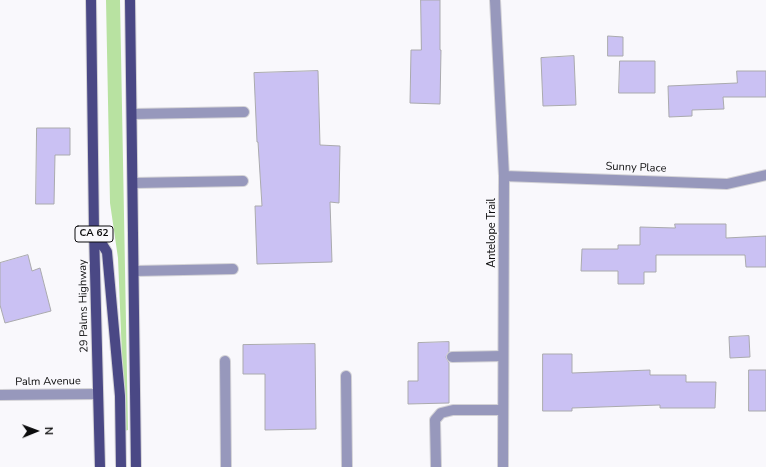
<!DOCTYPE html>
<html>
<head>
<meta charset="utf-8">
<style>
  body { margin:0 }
  #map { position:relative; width:766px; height:467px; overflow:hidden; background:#f9f8fc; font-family:"Nunito Sans",sans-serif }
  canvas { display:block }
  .north { position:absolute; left:16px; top:411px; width:40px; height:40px; -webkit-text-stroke:3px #f9f8fc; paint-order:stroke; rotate:89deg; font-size:11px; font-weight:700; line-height:16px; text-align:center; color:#0b0b0c }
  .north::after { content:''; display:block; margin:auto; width:14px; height:18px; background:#0b0b0c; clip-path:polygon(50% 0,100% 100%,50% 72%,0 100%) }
</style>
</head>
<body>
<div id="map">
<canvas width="766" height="467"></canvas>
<div class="north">N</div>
</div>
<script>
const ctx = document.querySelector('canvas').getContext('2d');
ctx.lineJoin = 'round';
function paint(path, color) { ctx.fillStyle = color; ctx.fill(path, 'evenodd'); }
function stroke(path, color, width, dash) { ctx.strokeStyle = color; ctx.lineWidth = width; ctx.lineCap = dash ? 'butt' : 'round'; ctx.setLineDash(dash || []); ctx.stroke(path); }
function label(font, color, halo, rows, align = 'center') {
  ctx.font = font + ' "Nunito Sans",sans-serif'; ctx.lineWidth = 3; ctx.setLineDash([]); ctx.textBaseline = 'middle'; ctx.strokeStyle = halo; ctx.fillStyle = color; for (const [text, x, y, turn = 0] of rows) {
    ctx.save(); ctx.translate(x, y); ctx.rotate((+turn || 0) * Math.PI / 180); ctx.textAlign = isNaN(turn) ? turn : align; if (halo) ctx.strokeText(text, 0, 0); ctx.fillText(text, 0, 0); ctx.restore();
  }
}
paint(new Path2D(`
  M106,0H120L128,430L125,431L118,258L110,203Z`), '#b8e2a1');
const building = new Path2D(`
  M421,0H440V50H441L440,104L410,103L411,50H421Z
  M608,36L623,37V56H608Z
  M574,56L576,105L543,106L541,58Z
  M620,61H655V93H619Z
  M318,71L320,145L340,146L339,203L330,202L332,262L257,264L255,206H262L258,142H257L254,73Z
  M737,71H766V97H723L724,109L692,110V116L669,117L668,86L737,83Z
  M37,128H70V155H55L54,204H36Z
  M675,224H726V238L766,236V267H746L745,255H656V272H644V284H618V271H581L582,249H618V245H640V227L675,228Z
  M28,255L32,271L40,268L51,311L5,323L0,305V263Z
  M749,336L750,357L730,358L729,337Z
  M449,342V352L446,357L449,363V403L408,404V381H418V343Z
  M315,344L316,429L265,430V374H243V345Z
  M543,354H572V373L650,370V375H686V382H716L715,408H660V405L572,408V411H543Z
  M749,370H766V411H749Z`);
paint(building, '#cac1f3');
stroke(building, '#aaaaad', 1);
const service = new Path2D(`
  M132,114L244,112
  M133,183L243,181
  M134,271L233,269
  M452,357L503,356
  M225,361L226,467
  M346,376L347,467
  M436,467L435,420L441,413L453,410H503`);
const minor = new Path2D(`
  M495,0L504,176L503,467
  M504,176L727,184L766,175`);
const tertiary = new Path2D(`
  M0,395L97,394`);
const primary = new Path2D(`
  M91,0L94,231L100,467
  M130,0L136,467
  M94,231L107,252L120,396L121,467`);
stroke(service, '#d3d2d6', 12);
stroke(minor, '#d3d2d6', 12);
stroke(tertiary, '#d3d2d6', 12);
stroke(primary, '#d3d2d6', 12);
stroke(service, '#9798bc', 10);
stroke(minor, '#9798bc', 10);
stroke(tertiary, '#9798bc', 10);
stroke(primary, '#4a4885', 10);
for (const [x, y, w] of [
  [94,234,38]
]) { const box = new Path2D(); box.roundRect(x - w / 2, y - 8, w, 16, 3); ctx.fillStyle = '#f9f8fc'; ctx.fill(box); stroke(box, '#0b0b0c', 1); }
label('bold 10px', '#0b0b0c', null, [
  ["CA 62",94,234]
]);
label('11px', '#0b0b0c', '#f9f8fc', [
  ["Sunny Place",636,168,2],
  ["Antelope Trail",492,233,-90],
  ["29 Palms Highway",84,306,-91],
  ["Palm Avenue",48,382,-1]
]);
</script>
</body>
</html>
